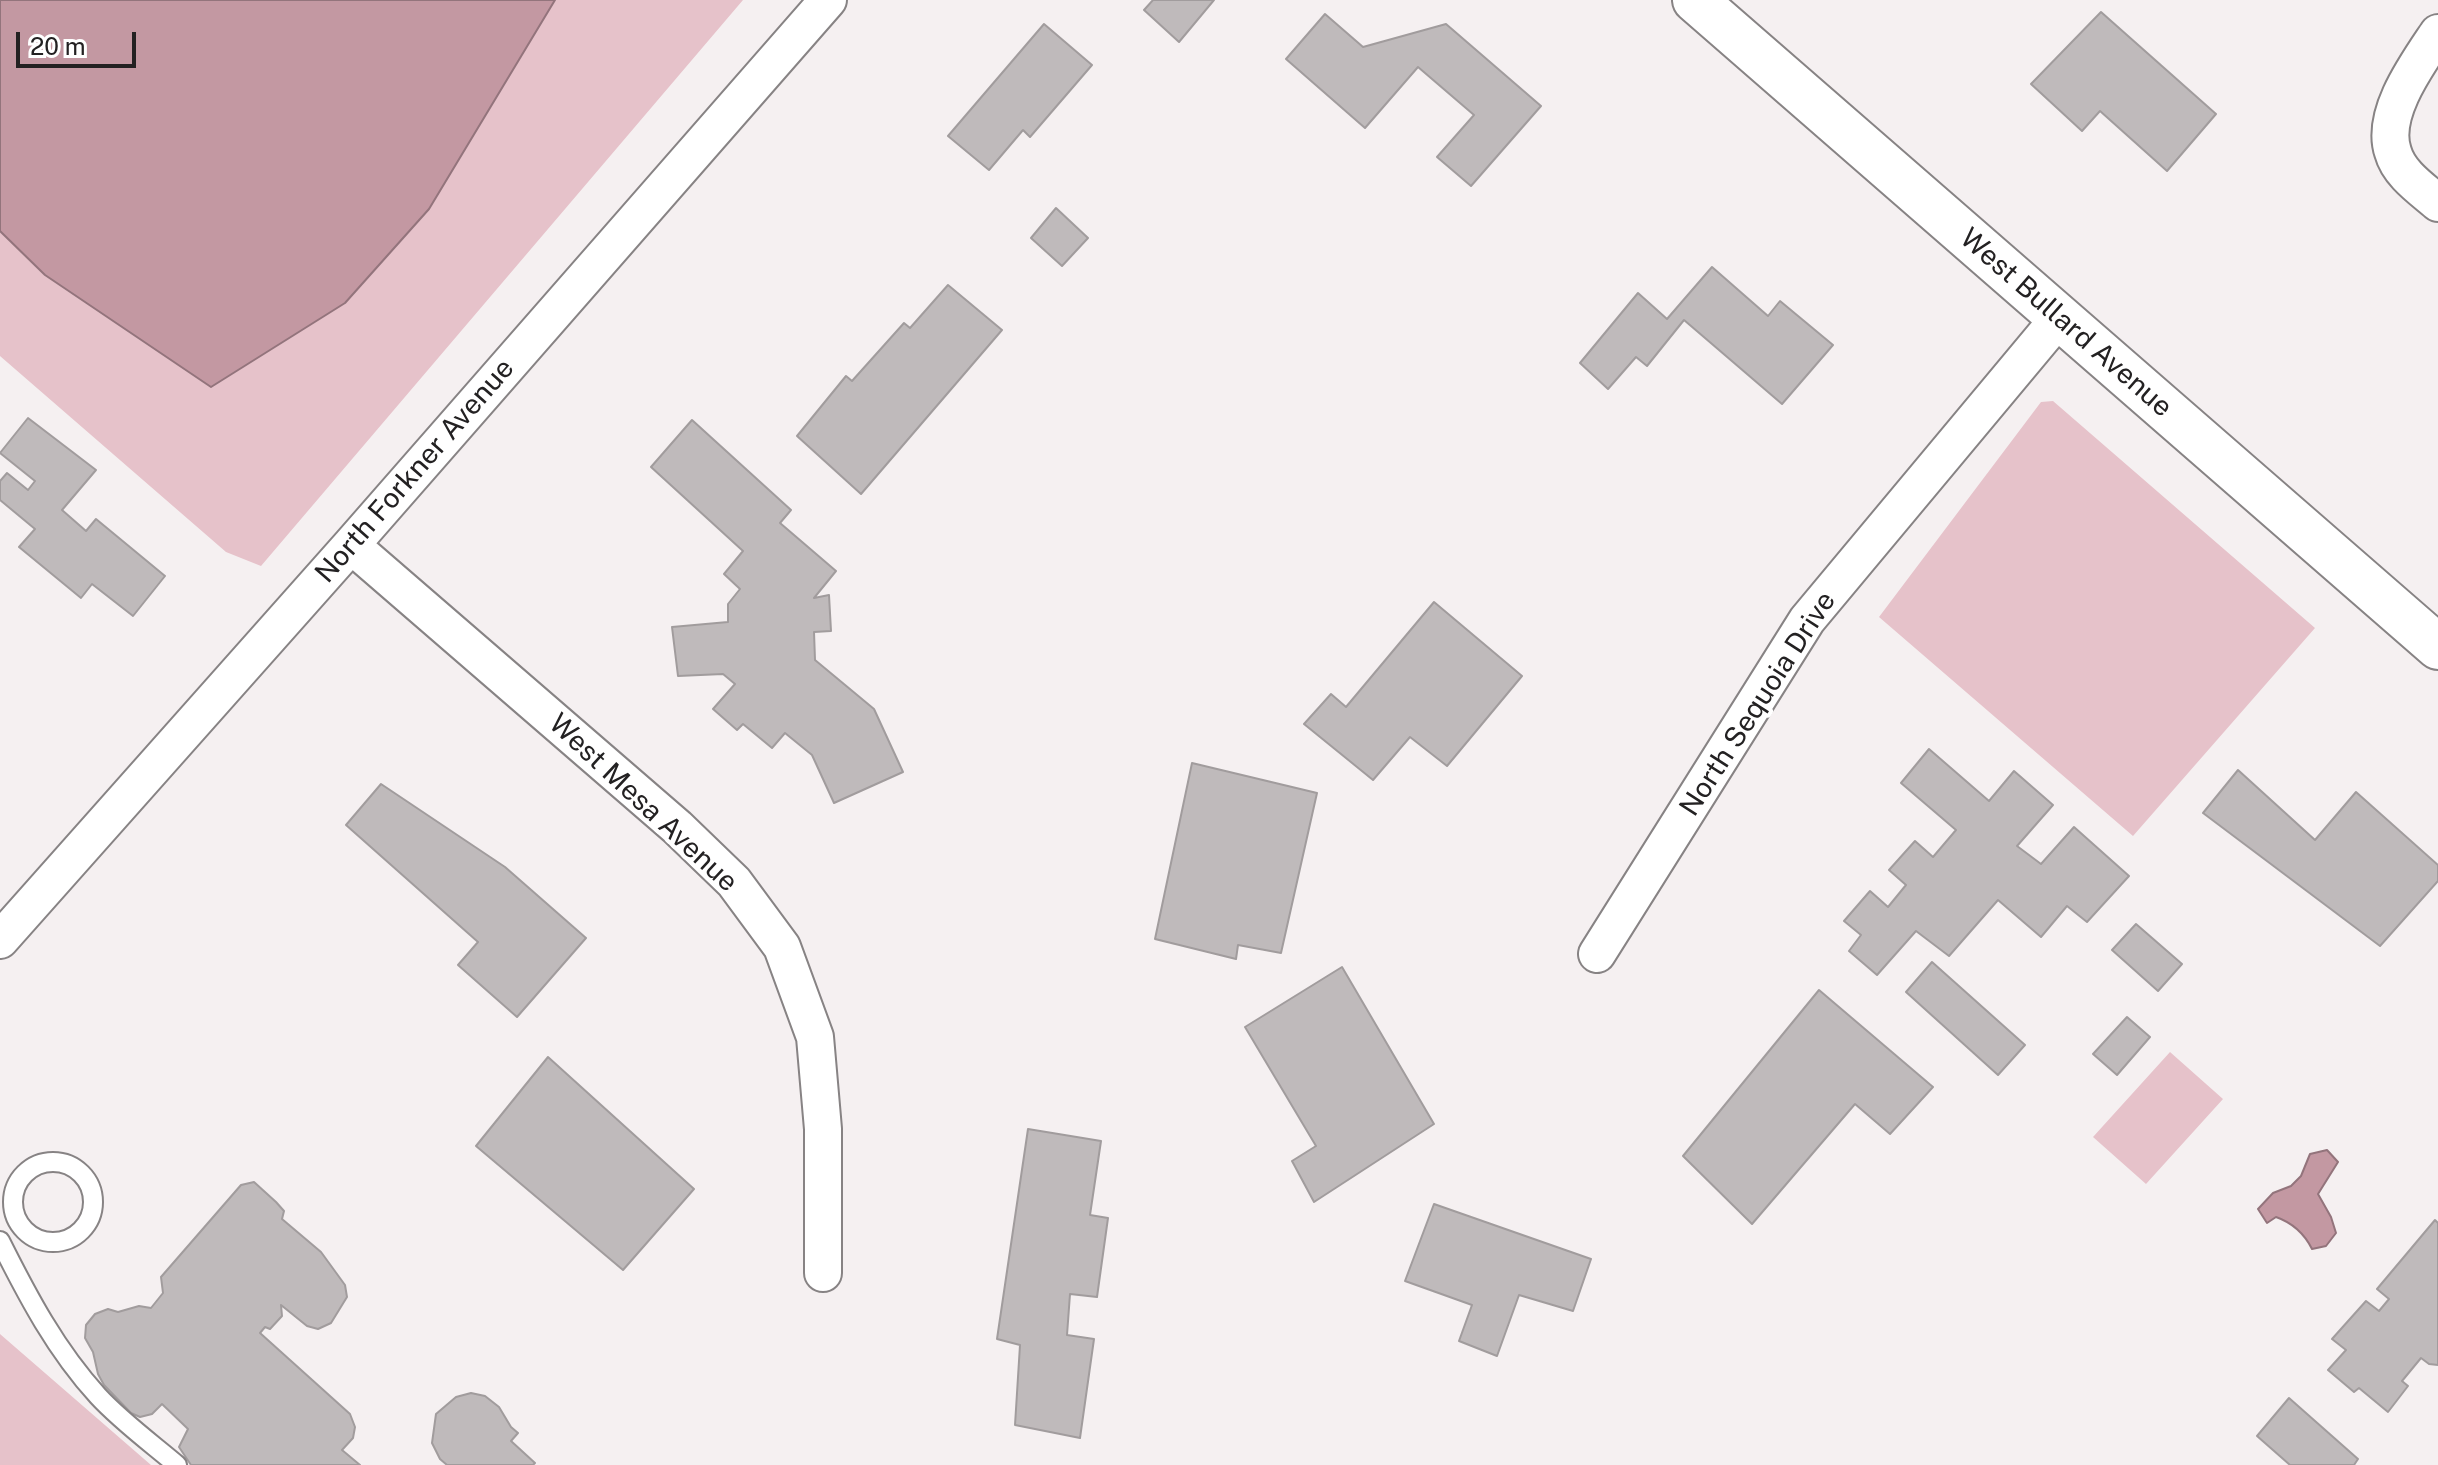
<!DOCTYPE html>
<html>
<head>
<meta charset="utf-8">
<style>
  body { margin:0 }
  #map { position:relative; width:2438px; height:1465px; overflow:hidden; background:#f5f0f1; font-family:"Public Sans",sans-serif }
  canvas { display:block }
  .scale { position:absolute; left:16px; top:32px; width:120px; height:36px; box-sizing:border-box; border:4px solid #232122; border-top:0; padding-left:10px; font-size:24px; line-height:28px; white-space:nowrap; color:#232122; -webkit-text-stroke:6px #fff; paint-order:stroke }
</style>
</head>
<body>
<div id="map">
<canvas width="2438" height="1465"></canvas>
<div class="scale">20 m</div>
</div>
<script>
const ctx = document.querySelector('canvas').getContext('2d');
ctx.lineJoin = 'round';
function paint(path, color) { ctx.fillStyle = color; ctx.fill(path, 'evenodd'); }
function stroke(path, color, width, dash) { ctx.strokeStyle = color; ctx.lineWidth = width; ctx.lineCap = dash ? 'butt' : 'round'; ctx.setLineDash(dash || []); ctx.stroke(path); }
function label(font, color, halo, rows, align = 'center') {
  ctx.font = font + ' "Public Sans",sans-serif'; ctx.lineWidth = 8; ctx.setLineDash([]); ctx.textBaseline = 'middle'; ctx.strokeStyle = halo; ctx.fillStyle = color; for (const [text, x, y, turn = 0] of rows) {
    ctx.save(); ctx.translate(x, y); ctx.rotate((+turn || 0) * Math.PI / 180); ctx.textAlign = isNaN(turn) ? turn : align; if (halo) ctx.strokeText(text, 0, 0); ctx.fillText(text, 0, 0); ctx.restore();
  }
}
paint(new Path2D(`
  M0,0H743L261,566L226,552L0,356Z
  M2053,401L2315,628L2133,836L1879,617L2041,402Z
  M2170,1052L2223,1099L2146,1184L2093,1137Z
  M0,1334L151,1465H0Z`), '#e6c2ca');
const water = new Path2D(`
  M0,0H555L429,209L345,303L211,387L45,275L0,231Z
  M2327,1150L2338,1162L2318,1194L2331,1217L2336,1233L2326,1246L2312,1249C2304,1233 2293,1223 2276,1217L2267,1223L2258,1209L2273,1193L2291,1186L2301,1176L2310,1154Z`);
paint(water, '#c398a2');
stroke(water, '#93747c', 2);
const building = new Path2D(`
  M1153,0H1214L1179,42L1144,10Z
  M2101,12L2216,114L2167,171L2100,111L2082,131L2031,84Z
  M1325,14L1363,47L1446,24L1541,106L1471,186L1437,157L1474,115L1418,67L1365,128L1286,59Z
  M1044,24L1092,65L1030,137L1023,130L989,170L948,136Z
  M1056,208L1088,238L1062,266L1031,238Z
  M1712,267L1768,316L1780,301L1833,345L1782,404L1684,320L1647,366L1636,357L1608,389L1580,363L1638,293L1667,319Z
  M948,285L1002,330L861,494L797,436L846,376L852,381L904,323L910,328Z
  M28,418L96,470L62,510L86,531L96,519L165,576L133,616L92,584L81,598L19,547L35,529L0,500V481L7,473L28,490L35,481L0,453Z
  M692,420L791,510L780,523L836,571L814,598L829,595L831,631L814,632L815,660L874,709L903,772L834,803L812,755L785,733L772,748L743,724L737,730L713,709L735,684L723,674L678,676L672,627L728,622V604L740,589L724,574L743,551L651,467Z
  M1434,602L1522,676L1447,766L1410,737L1373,780L1304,724L1331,694L1346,707Z
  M1929,749L1989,801L2014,771L2053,805L2017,846L2041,864L2074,827L2129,876L2087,922L2067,906L2041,937L1998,900L1949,956L1916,931L1877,975L1849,951L1861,935L1844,921L1870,891L1888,907L1906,885L1889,870L1915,841L1933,857L1956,830L1901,783Z
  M1192,763L1317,793L1281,953L1238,945L1236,959L1155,939Z
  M2238,770L2315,840L2356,792L2438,865V881L2380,946L2203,813Z
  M381,784L505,867L586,938L517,1017L458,965L478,942L346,825Z
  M2136,924L2182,964L2158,991L2112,950Z
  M1932,962L2025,1045L1998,1075L1906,992Z
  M1342,967L1434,1124L1314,1202L1292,1161L1316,1146L1245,1027Z
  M1819,990L1933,1087L1890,1134L1855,1104L1752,1224L1683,1156Z
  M2127,1017L2150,1037L2117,1075L2093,1054Z
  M548,1057L694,1189L623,1270L476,1146Z
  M1028,1129L1101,1141L1090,1215L1108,1218L1097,1297L1070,1294L1067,1335L1094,1339L1080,1438L1015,1425L1020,1345L997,1339Z
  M254,1182L276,1202L284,1211L282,1219L321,1252L345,1285L347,1297L331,1323L318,1329L307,1326L281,1305L282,1316L270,1329L265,1327L260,1333L350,1414L355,1427L353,1438L342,1450L360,1465H191L179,1447L188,1429L162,1404L152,1414L140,1417L131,1413L104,1385L98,1374L93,1352L85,1338L86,1325L95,1314L108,1309L118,1312L139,1306L151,1308L163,1293L161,1277L241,1185Z
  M1434,1204L1591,1259L1573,1311L1519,1295L1497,1356L1459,1341L1472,1305L1405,1281Z
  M2435,1220L2438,1223V1365L2429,1364L2421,1358L2402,1381L2408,1386L2388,1412L2359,1388L2354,1392L2328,1370L2346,1350L2332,1339L2366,1301L2379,1311L2389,1299L2377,1289Z
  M471,1393L485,1396L499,1407L511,1427L518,1433L511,1441L535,1463L533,1465H447L440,1459L432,1443L436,1414L456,1397Z
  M2289,1398L2358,1459L2354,1465H2290L2257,1436Z`);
paint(building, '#bfbabb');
stroke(building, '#a19c9d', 2);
const service = new Path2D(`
  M13 1202a40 40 0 1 1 80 0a40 40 0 1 1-80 0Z
  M0,1241C28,1297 56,1350 98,1396C121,1421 151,1443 177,1465`);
const minor = new Path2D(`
  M2438,33C2418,63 2380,114 2393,152C2399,174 2422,189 2438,203
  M351,545L677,827L734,882L782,947L815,1037L823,1129V1273
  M0,940L351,545L828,0
  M1597,954L1807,620L2059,318`);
const primary = new Path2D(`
  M1695,0L2438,647`);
stroke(service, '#878384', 22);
stroke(minor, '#878384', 40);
stroke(primary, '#878384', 48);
stroke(service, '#fff', 18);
stroke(minor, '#fff', 36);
stroke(primary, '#fff', 44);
label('28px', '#232122', '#fff', [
  ["West Bullard Avenue",2066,323,41],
  ["North Forkner Avenue",415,471,-49],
  ["North Sequoia Drive",1758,704,-57],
  ["West Mesa Avenue",643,803,43]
]);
</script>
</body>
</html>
